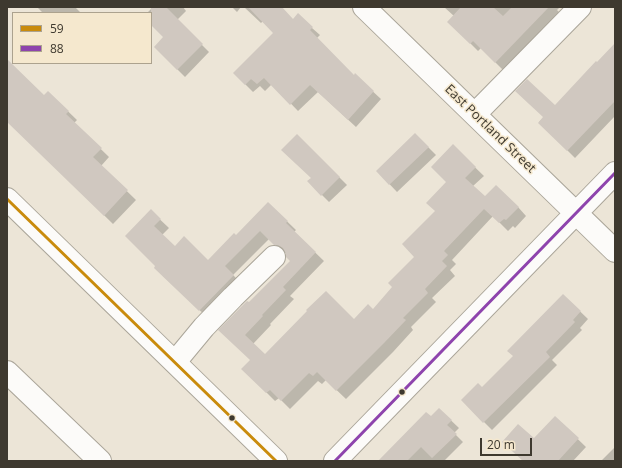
<!DOCTYPE html>
<html>
<head>
<meta charset="utf-8">
<style>
  body { margin:0 }
  #map { position:relative; width:622px; height:468px; overflow:hidden; background:#ece5d7; font-family:"Open Sans",sans-serif }
  canvas { display:block }
  .frame { position:absolute; inset:0; border:8px solid #3e392f; pointer-events:none }
  .legend { position:absolute; left:12px; top:12px; width:140px; height:52px; box-sizing:border-box; background:#f5e8ce; border:1px solid #aca28e; margin:0; padding:5px 7px; list-style:none; font-size:12px; color:#3e392f }
  .legend li { display:flex; align-items:center; gap:8px; height:20px }
  .legend b { width:20px; border:1px solid #aca28e }
  .scale { position:absolute; left:480px; top:438px; width:52px; height:18px; box-sizing:border-box; border:2px solid #3e392f; border-top:0; padding-left:5px; font-size:12px; line-height:14px; white-space:nowrap; color:#3e392f; -webkit-text-stroke:3px #f5e8ce; paint-order:stroke }
</style>
</head>
<body>
<div id="map">
<canvas width="622" height="468"></canvas>
<div class="frame"></div>
<ul class="legend">
<li><b style="height:5px;background:#c98b0c"></b>59</li>
<li><b style="height:5px;background:#8e44ad"></b>88</li>
</ul>
<div class="scale">20 m</div>
</div>
<script>
const ctx = document.querySelector('canvas').getContext('2d');
ctx.lineJoin = 'round';
function paint(path, color) { ctx.fillStyle = color; ctx.fill(path, 'evenodd'); }
function stroke(path, color, width, dash) { ctx.strokeStyle = color; ctx.lineWidth = width; ctx.lineCap = dash ? 'butt' : 'round'; ctx.setLineDash(dash || []); ctx.stroke(path); }
function label(font, color, halo, rows, align = 'center') {
  ctx.font = font + ' "Open Sans",sans-serif'; ctx.lineWidth = 3; ctx.setLineDash([]); ctx.textBaseline = 'middle'; ctx.strokeStyle = halo; ctx.fillStyle = color; for (const [text, x, y, turn = 0] of rows) {
    ctx.save(); ctx.translate(x, y); ctx.rotate((+turn || 0) * Math.PI / 180); ctx.textAlign = isNaN(turn) ? turn : align; if (halo) ctx.strokeText(text, 0, 0); ctx.fillText(text, 0, 0); ctx.restore();
  }
}
paint(new Path2D(`
  M37,7H75L81,13H43Z
  M153,7H183L186,11L177,20L209,52L185,77L155,47L165,37L151,24V13H147Z
  M232,7H241L237,12Z
  M244,7H280L293,20L312,28L320,35L316,39L354,77L355,75L381,99L356,127L318,92L298,111L272,84L265,91L260,86L253,92L234,73L275,33L263,21L261,23Z
  M444,7H560L557,10L559,12L503,70L481,48L478,51L449,22L454,16Z
  M615,45V116L575,158L539,122Z
  M7,72L44,96L48,92L77,120L74,123L109,157L101,166L136,200L113,224L14,127L7,116Z
  M415,134L436,155L397,192L377,171Z
  M297,135L347,185L329,202L308,181L312,178Z
  M453,146L484,176L473,186L485,198L518,207L526,216L515,228L513,226L508,231L493,216L452,260L456,264L450,270L455,276L432,298L436,302L411,327L413,330L393,352L346,399L326,380L322,384L318,381L290,409L279,398L275,401L243,369L251,360L220,330L249,304L292,261L287,253H284L269,239L233,275L242,284L208,318L163,276L157,266L151,211L169,228L162,235L175,248L208,261L236,236L268,203L296,230L294,232L324,261L290,296L294,299L270,324L271,325L253,344L265,355L354,320L373,310L393,287L416,257L448,182Z
  M563,295L588,319L580,328L582,330L552,360L557,365L492,430L462,400L482,388L514,357Z
  M439,409L459,428L454,433L463,442L444,461H379L431,418Z
  M555,417L586,447L573,461H524L534,440Z
  M615,447V461H601Z`), '#0003');
paint(new Path2D(`
  M151,7H166L203,44L177,70L154,47L163,37L151,25Z
  M248,7H282L293,19L298,13L313,27L310,30L354,75L355,73L374,91L348,120L310,85L290,105L264,78L257,84L251,79L245,85L233,73L273,33Z
  M461,7H493L503,16L512,7H549L495,63L473,41L470,44L447,22Z
  M615,43V101L567,151L538,123L543,117L515,91L527,79L555,105L596,61L597,62Z
  M7,59L44,95L48,91L69,111L66,114L102,148L93,157L128,190L104,216L7,122Z
  M415,133L429,147L389,185L376,171Z
  M297,134L340,177L321,196L307,181L311,178L281,150Z
  M453,144L476,167L465,178L485,196L496,185L519,207L506,220L504,219L499,223L484,209L444,251L448,255L442,261L447,266L425,289L428,293L403,318L406,320L384,343L336,391L317,372L313,376L309,373L281,401L270,390L266,393L241,369L250,360L218,330L247,301L249,302L290,261L286,257V254L283,248L278,245H274L260,231L225,266L234,275L199,311L154,268L155,266L125,236L151,209L161,219L154,226L175,246L184,236L208,260L234,233L236,235L268,202L288,221L286,223L316,252L283,287L286,290L262,315L263,316L245,335L265,354L307,311L306,310L326,291L354,319L368,304L373,309L392,287L388,283L414,257L402,244L435,211L426,203L446,182L431,167Z
  M563,294L581,311L573,320L575,322L546,352L550,357L483,423L461,400L478,383L482,387L513,356L507,351Z
  M439,408L452,420L447,425L457,434L432,458L421,447L407,461H378L426,412L431,416Z
  M555,416L579,438L558,461H523L502,442L518,424L534,438Z`), '#d0c8c0');
const minor = new Path2D(`
  M364,7L615,251
  M475,114L580,7
  M7,199L276,461
  M175,362L204,327L233,297L274,257
  M335,461L615,173`);
const highway = new Path2D(`
  M7,372L100,461`);
stroke(minor, '#aaa599', 24);
stroke(highway, '#aaa599', 24);
stroke(minor, '#fcfbf9', 22);
stroke(highway, '#fcfbf9', 22);
stroke(new Path2D(`
  M7,199L276,461`), '#c98b0c', 3);
stroke(new Path2D(`
  M335,461L615,173`), '#8e44ad', 3);
for (const [x, y, r, color] of [
  [402,392,3.5,"#3e392f"],
  [232,418,3.5,"#3e392f"]
]) { const dot = new Path2D(); dot.arc(x, y, r, 0, 2 * Math.PI); ctx.fillStyle = color; ctx.fill(dot); stroke(dot, '#f5e8ce', 1.5); }
label('13px', '#3e392f', '#f5e8ce', [
  ["East Portland Street",490,129,44]
]);
</script>
</body>
</html>
